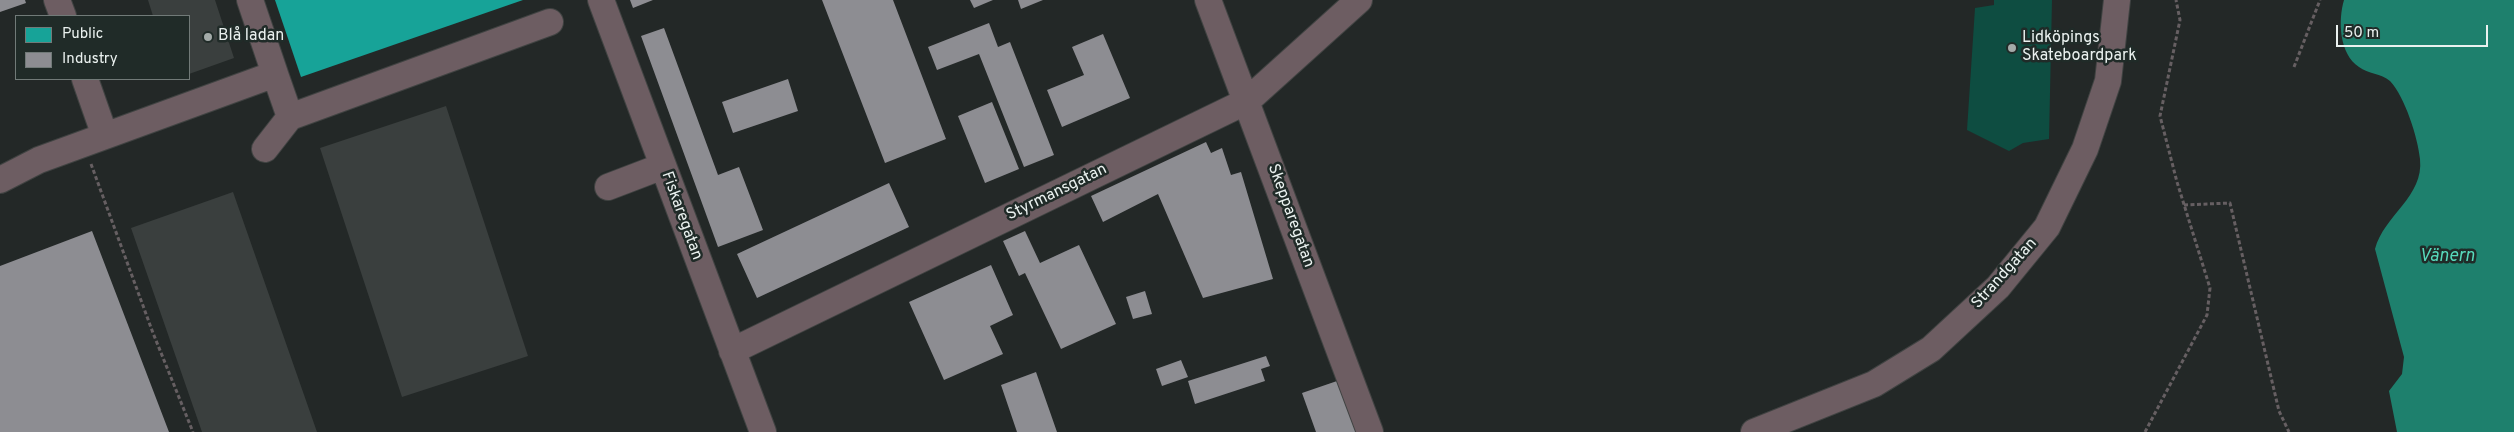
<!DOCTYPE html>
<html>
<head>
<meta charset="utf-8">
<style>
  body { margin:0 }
  #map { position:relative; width:2514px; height:432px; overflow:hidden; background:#232827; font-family:Overpass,sans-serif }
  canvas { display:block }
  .legend { position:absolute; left:15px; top:15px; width:175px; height:65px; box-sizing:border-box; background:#202b28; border:1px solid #717a78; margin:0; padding:6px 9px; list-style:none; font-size:15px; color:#eaf1ef }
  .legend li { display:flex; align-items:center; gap:10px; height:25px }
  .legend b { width:25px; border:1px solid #717a78 }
  .scale { position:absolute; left:2336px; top:25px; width:152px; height:22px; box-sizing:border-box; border:2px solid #eaf1ef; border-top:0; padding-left:6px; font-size:15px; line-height:18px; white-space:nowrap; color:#eaf1ef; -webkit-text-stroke:4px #202b28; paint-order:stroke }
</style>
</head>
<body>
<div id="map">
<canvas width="2514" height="432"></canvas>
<ul class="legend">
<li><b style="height:14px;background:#17a398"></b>Public</li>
<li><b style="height:14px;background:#8d8d92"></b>Industry</li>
</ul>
<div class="scale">50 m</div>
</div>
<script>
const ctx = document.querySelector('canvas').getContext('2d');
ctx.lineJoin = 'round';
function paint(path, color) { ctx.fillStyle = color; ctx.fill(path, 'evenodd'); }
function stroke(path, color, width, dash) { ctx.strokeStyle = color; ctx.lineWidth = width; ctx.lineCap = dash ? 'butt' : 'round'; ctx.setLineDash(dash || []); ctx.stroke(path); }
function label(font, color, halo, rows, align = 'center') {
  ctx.font = font + ' Overpass,sans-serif'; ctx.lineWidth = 5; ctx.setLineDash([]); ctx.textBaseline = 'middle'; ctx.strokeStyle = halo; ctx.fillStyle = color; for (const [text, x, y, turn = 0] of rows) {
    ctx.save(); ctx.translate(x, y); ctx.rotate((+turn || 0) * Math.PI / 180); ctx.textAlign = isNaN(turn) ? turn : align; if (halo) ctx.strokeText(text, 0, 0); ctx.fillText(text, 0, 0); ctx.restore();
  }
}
paint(new Path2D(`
  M1994,0H2052L2049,139L2023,143L2009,151L1967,130L1975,8L1994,5Z`), '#0e4d41');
paint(new Path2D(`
  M2344,0H2514V432H2397L2389,391L2402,374L2404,357L2375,249C2384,215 2424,197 2420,159C2418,138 2405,97 2390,81C2381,73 2368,74 2359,67C2339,54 2338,20 2344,0Z`), '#1e806d');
paint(new Path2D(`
  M275,0H523L301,77Z`), '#17a398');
paint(new Path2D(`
  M0,0H25L26,3L0,12Z
  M630,0H653L633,8Z
  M822,0H893L946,139L885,163Z
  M970,0H993L974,8Z
  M1018,0H1043L1021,9Z
  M989,23L998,47L1010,42L1054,155L1024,167L979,54L937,70L928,47Z
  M664,28L718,175L739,167L763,230L718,247L641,36Z
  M1103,34L1130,98L1062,127L1047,90L1084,75L1072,47Z
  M788,79L798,111L733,133L722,102Z
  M992,102L1019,169L985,183L958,116Z
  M1206,142L1211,153L1222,148L1231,175L1241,172L1273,279L1203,298L1158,194L1103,222L1091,196Z
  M889,183L909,227L757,298L737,254Z
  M92,231L169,432H0V266Z
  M1025,231L1040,263L1079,245L1116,324L1061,349L1025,273L1019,276L1003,241Z
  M991,265L1013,315L990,326L1003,354L944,380L909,302Z
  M1145,291L1152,314L1133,319L1126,297Z
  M1266,356L1270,366L1261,369L1265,381L1195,404L1188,381Z
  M1181,360L1188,377L1162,386L1156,369Z
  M1036,372L1057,432H1017L1001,385Z
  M1337,381L1357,432H1316L1302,393Z`), '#8d8d92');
paint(new Path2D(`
  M148,0H215L234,58L189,74V16H153Z
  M446,106L528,356L402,397L320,148Z
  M233,192L317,432H202L131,228Z`), '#3a3f3e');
const minor = new Path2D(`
  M57,0L63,16
  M250,0L275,74
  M601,0L763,432
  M1208,0L1370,432
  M85,79L105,136
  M265,149L290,117
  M0,180L39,160L275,74L290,117L550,22
  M608,187L663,166
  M732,351L1247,101L1359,0
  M1754,432L1874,384L1931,349L1998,287L2047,227L2085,149L2108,81L2117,0`);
stroke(minor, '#404342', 28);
stroke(new Path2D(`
  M2294,67L2320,0
  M91,164L153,333L193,432
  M2184,205L2230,203L2279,411L2289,432
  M2145,432L2207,315L2210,288L2177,182L2160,116L2180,20L2176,0`), '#665f62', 3, [4, 2.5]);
stroke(minor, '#6d5d62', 26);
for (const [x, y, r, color] of [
  [208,37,5,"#a4aba9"],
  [2012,48,5,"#a4aba9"]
]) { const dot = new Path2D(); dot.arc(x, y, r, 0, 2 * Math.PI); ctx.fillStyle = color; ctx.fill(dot); stroke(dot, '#202b28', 2); }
label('16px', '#eaf1ef', '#202b28', [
  ["Blå ladan",218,37],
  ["Lidköpings",2022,39],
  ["Skateboardpark",2022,57]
], 'left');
label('16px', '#eaf1ef', '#202b28', [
  ["Styrmansgatan",1057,193,-26],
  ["Fiskaregatan",681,216,70],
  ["Skepparegatan",1290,216,70],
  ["Strandgatan",2005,274,-48]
]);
label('italic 18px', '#57dabc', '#202b28', [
  ["Vänern",2447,257]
]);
</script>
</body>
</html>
